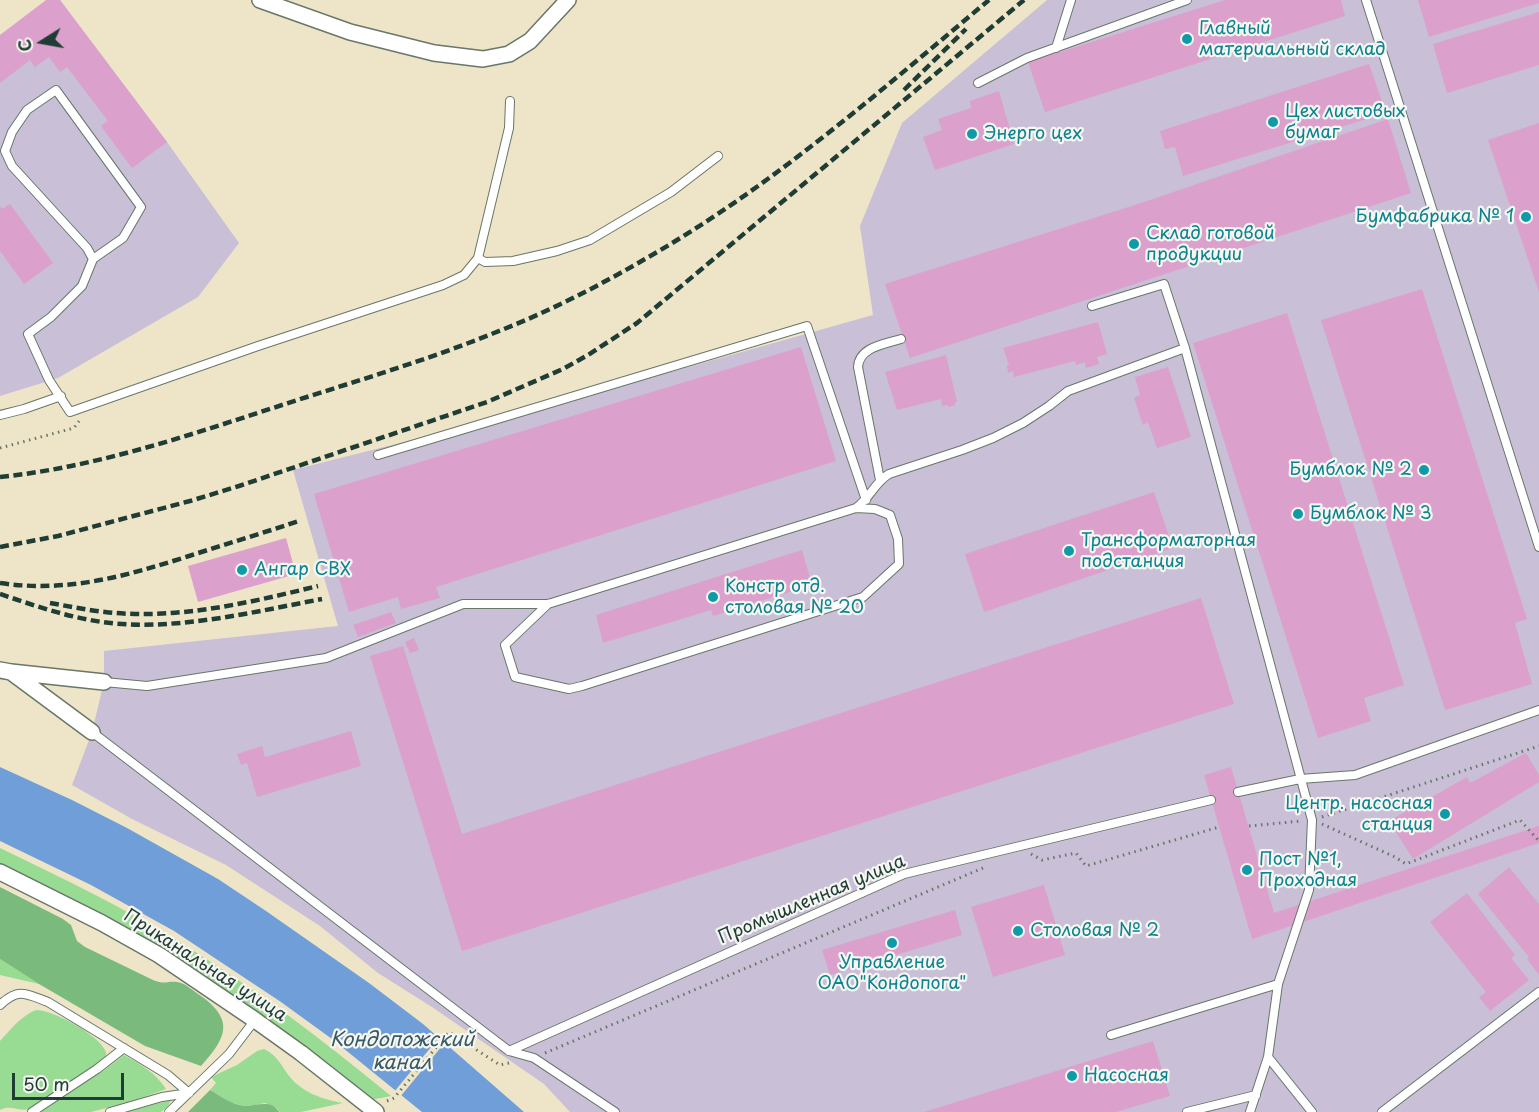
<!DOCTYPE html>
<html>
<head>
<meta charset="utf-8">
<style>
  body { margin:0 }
  #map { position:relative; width:1539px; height:1112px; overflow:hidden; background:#eee4c8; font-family:"Playpen Sans",sans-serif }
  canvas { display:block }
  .north { position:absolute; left:12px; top:12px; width:60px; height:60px; -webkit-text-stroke:4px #f6f6f2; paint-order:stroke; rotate:259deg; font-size:16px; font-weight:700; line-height:24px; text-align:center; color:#1f3d34 }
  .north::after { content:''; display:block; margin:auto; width:21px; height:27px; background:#1f3d34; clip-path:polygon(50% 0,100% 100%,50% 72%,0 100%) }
  .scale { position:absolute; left:12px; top:1073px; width:112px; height:27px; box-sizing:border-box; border:3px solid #1f3d34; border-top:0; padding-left:8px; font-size:18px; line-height:21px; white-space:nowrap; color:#1f3d34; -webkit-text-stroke:4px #f6f6f2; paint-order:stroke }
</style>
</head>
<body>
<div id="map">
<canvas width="1539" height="1112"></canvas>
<div class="north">С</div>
<div class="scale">50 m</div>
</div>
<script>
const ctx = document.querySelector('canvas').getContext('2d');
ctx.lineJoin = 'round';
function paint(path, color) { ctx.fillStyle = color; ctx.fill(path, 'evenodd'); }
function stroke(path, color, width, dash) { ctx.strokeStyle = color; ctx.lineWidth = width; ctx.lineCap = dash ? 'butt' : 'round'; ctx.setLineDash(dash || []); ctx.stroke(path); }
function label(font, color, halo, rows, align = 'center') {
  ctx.font = font + ' "Playpen Sans",sans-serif'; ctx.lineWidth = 4.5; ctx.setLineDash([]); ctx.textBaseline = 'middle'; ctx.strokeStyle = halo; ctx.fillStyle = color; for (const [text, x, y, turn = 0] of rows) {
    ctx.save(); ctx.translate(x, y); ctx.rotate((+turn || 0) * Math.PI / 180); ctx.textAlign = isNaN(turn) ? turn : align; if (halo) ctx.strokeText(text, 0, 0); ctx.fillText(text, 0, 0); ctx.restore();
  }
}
paint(new Path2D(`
  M60,0L167,142L239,243L198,297L58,378L0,396V35Z
  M1047,0H1539V1112H570L544,1084L432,1007L378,973L320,926L226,865L132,819L72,785L92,732L104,682V651L338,626L293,470L582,397L873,315L860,226L902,123Z`), '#c9bfd7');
paint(new Path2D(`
  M0,848C62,878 123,907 181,943C255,988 324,1041 391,1096L370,1100L333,1067L245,1003L141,937L104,916L65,895L0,864Z
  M0,959L39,984L0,975Z
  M36,1010C53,1010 97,1034 105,1050C107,1054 106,1054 105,1059L30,1109C19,1112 10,1104 0,1110V1041C11,1029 21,1016 36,1010Z
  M264,1049C277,1055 281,1065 289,1076C303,1093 322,1099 343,1103L301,1112H279L277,1108L265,1103L254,1105H241L229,1102L210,1090L216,1083L211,1077L237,1065L257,1051Z
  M124,1055C140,1064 156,1073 166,1089L136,1100L91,1112H37L103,1071Z
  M171,1100L168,1106L161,1112H125Z`), '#98db93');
paint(new Path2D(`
  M0,887L63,919L71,925L77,941L85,947L153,980C166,985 166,981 177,982C186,983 194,992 201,996C236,1021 225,1039 201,1066L145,1046L39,984L0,959Z
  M210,1090C219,1095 229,1103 240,1105C253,1108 271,1097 279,1112H188Z`), '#7abb7d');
paint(new Path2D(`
  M0,767L72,800L127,828L218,879L266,911L369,983L423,1024L524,1112H422L332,1039L281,1002L174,931L91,885L0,841Z`), '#6f9ed8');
paint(new Path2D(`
  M441,1035L447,1040L400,1097L394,1092Z`), '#eee4c8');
paint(new Path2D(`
  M46,0H60L167,142L132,168L101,126L108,121L67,67L60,72L49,57L35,67L30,60L0,83V35Z
  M1225,0H1341L1345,16L1045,112L1028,62Z
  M1418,0H1539V3L1429,37Z
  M1539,12V65L1447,93L1433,44Z
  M1369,64L1386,113L1183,176L1175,147L1165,149L1160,131Z
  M999,91L1014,144L935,170L923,137L942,130L938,119L971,108L970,101Z
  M1388,119L1411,193L910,358L885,284L1138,204Z
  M1539,123V292L1488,140Z
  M10,204L53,263L24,284L0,251V206L2,209Z
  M1422,289L1527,619L1515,623L1532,684L1445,710L1321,320Z
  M1287,313L1404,685L1364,698L1371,721L1318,738L1193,343Z
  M1098,322L1107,354L1097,357L1099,364L1086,368L1085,362L1076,365L1075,361L1014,377L1013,371L1008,373L1007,365H1009L1003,348Z
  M801,347L836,461L436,587L440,598L401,609L398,597L349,612L314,494Z
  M946,355L957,402H955V405L948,407V405L942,406L941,399L897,410L885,372Z
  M1168,367L1191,437L1157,448L1148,422L1143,425L1134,398L1140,395L1135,377Z
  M1154,492L1173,548L984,612L965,554Z
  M286,538L296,574L198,602L188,566Z
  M802,550L812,585L713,616L711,610L603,643L596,615Z
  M1201,598L1234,704L462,951L370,656L403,646L462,834Z
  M391,612L396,623L358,637L353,625Z
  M414,638L419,650L410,653L405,642Z
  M351,731L361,766L257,797L247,763L241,765L237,754L262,746L265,757Z
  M1526,753L1539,775V782L1413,859L1389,821L1467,777L1470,783Z
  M1231,767L1274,913L1539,826V843L1252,939L1204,775Z
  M1509,867L1539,904V975L1527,959L1529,957L1478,894Z
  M1044,885L1065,955L993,977L971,907Z
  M1467,893L1515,955L1511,958L1529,980L1490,1011L1479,997L1486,992L1430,922Z
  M955,910L962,935L830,975L822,950Z
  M1153,1041L1170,1096L1116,1112H924Z`), '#dca0cd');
const lane = new Path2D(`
  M1366,0L1539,547
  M1056,48L1071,0
  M978,83L1027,58L1187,0
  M510,101L509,128L478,258L485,262L513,261L557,251L590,240L671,192L718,156
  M93,259L123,238L141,207L56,90L27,110L12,132L5,151L12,166L87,248L93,259L82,286L51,317L28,334L49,380L70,412L258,346L443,285L464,275L478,258
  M1092,306L1164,284L1185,348L1312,820L1309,890L1278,984L1268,1057L1250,1112
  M0,415L24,409L61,396
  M378,455L807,326L866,500
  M880,480L858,367C859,347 885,344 901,339
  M548,604L505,645L515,677L569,689L582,686L863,597L899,564L898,539L890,515L875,509L856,508
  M104,682L147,686L326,658L463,604H548L856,508C871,497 874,483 889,474L962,450L993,438L1023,423L1049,406L1068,391L1185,348
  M92,732L509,1051L534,1058L615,1112
  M1238,792L1300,779L1355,775L1539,710
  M0,1005C19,987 26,994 48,1002L168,1075L189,1093
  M1111,1035L1278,984
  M509,1051L904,874L1211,800
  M1268,1057L1312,1112
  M32,1112L97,1069L124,1048
  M110,1112L162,1097L189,1093
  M169,1112L229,1054L255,1020
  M1187,1112L1256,1095
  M1382,1112L1539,992`);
const street = new Path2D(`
  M260,0L350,32L434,53L483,59L509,54L530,41L568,0
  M0,670L11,672L92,732
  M11,672L104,682
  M0,872L102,923L159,955L255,1020L301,1053L376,1112`);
stroke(lane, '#677768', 10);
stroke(street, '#677768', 18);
stroke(new Path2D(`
  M0,448L74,428L79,421
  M1322,817L1539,746
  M1322,824L1395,857L1406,864L1520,820L1539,841
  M1249,826L1301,821
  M1031,854L1042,860L1076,853L1086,866L1219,827
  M545,1053L983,868
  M387,1101L394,1098L449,1032L500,1065L509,1063`), '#677768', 3, [1.5, 4.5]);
stroke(lane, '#fff', 8);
stroke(street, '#fff', 15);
stroke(new Path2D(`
  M904,90L966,29
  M0,477C97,467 190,435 282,405C353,382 425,361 494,333C546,313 597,287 645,259C770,188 879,92 989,0
  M0,547L58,536L190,501L239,486L487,402L563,369L588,355L637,323L1024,0
  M0,583C68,593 126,576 189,556C226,544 263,533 299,521
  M0,594C33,605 67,617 102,622C172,632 253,612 322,599
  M50,603C68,606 86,610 105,612C177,620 248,603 318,586`), '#1f3d34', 4.5, [9, 4.5]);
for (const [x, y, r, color] of [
  [1187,39,6,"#0f9aa8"],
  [1273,122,6,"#0f9aa8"],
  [972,134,6,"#0f9aa8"],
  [1526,217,6,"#0f9aa8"],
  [1134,244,6,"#0f9aa8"],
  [1424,470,6,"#0f9aa8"],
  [1298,514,6,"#0f9aa8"],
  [1069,551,6,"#0f9aa8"],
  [242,570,6,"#0f9aa8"],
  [713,597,6,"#0f9aa8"],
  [1445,814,6,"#0f9aa8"],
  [1247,870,6,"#0f9aa8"],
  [1018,931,6,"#0f9aa8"],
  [892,943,6,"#0f9aa8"],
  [1072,1076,6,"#0f9aa8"]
]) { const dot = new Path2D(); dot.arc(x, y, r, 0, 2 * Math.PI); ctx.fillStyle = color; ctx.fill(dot); stroke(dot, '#f6f6f2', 2); }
label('18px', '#0d838f', '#f6f6f2', [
  ["Главный",1199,29],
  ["материальный склад",1199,50],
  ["Цех листовых",1285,112],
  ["бумаг",1285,133],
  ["Энерго цех",984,134],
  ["Бумфабрика № 1",1514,217,"right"],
  ["Склад готовой",1146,234],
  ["продукции",1146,255],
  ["Бумблок № 2",1412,470,"right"],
  ["Бумблок № 3",1310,514],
  ["Трансформаторная",1081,541],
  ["подстанция",1081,562],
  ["Ангар СВХ",254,570],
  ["Констр отд.",725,587],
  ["столовая № 20",725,608],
  ["Центр. насосная",1433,804,"right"],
  ["станция",1433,825,"right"],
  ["Пост №1,",1259,860],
  ["Проходная",1259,881],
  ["Столовая № 2",1030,931],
  ["Управление",892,963,"center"],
  ["ОАО\"Кондопога\"",892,984,"center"],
  ["Насосная",1084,1076]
], 'left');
label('18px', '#1f3d34', '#f6f6f2', [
  ["Промышленная улица",812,900,-23],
  ["Приканальная улица",205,966,33]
]);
label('italic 20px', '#375a65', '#f6f6f2', [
  ["Кондопожский",402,1040],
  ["канал",402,1063]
]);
</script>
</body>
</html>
